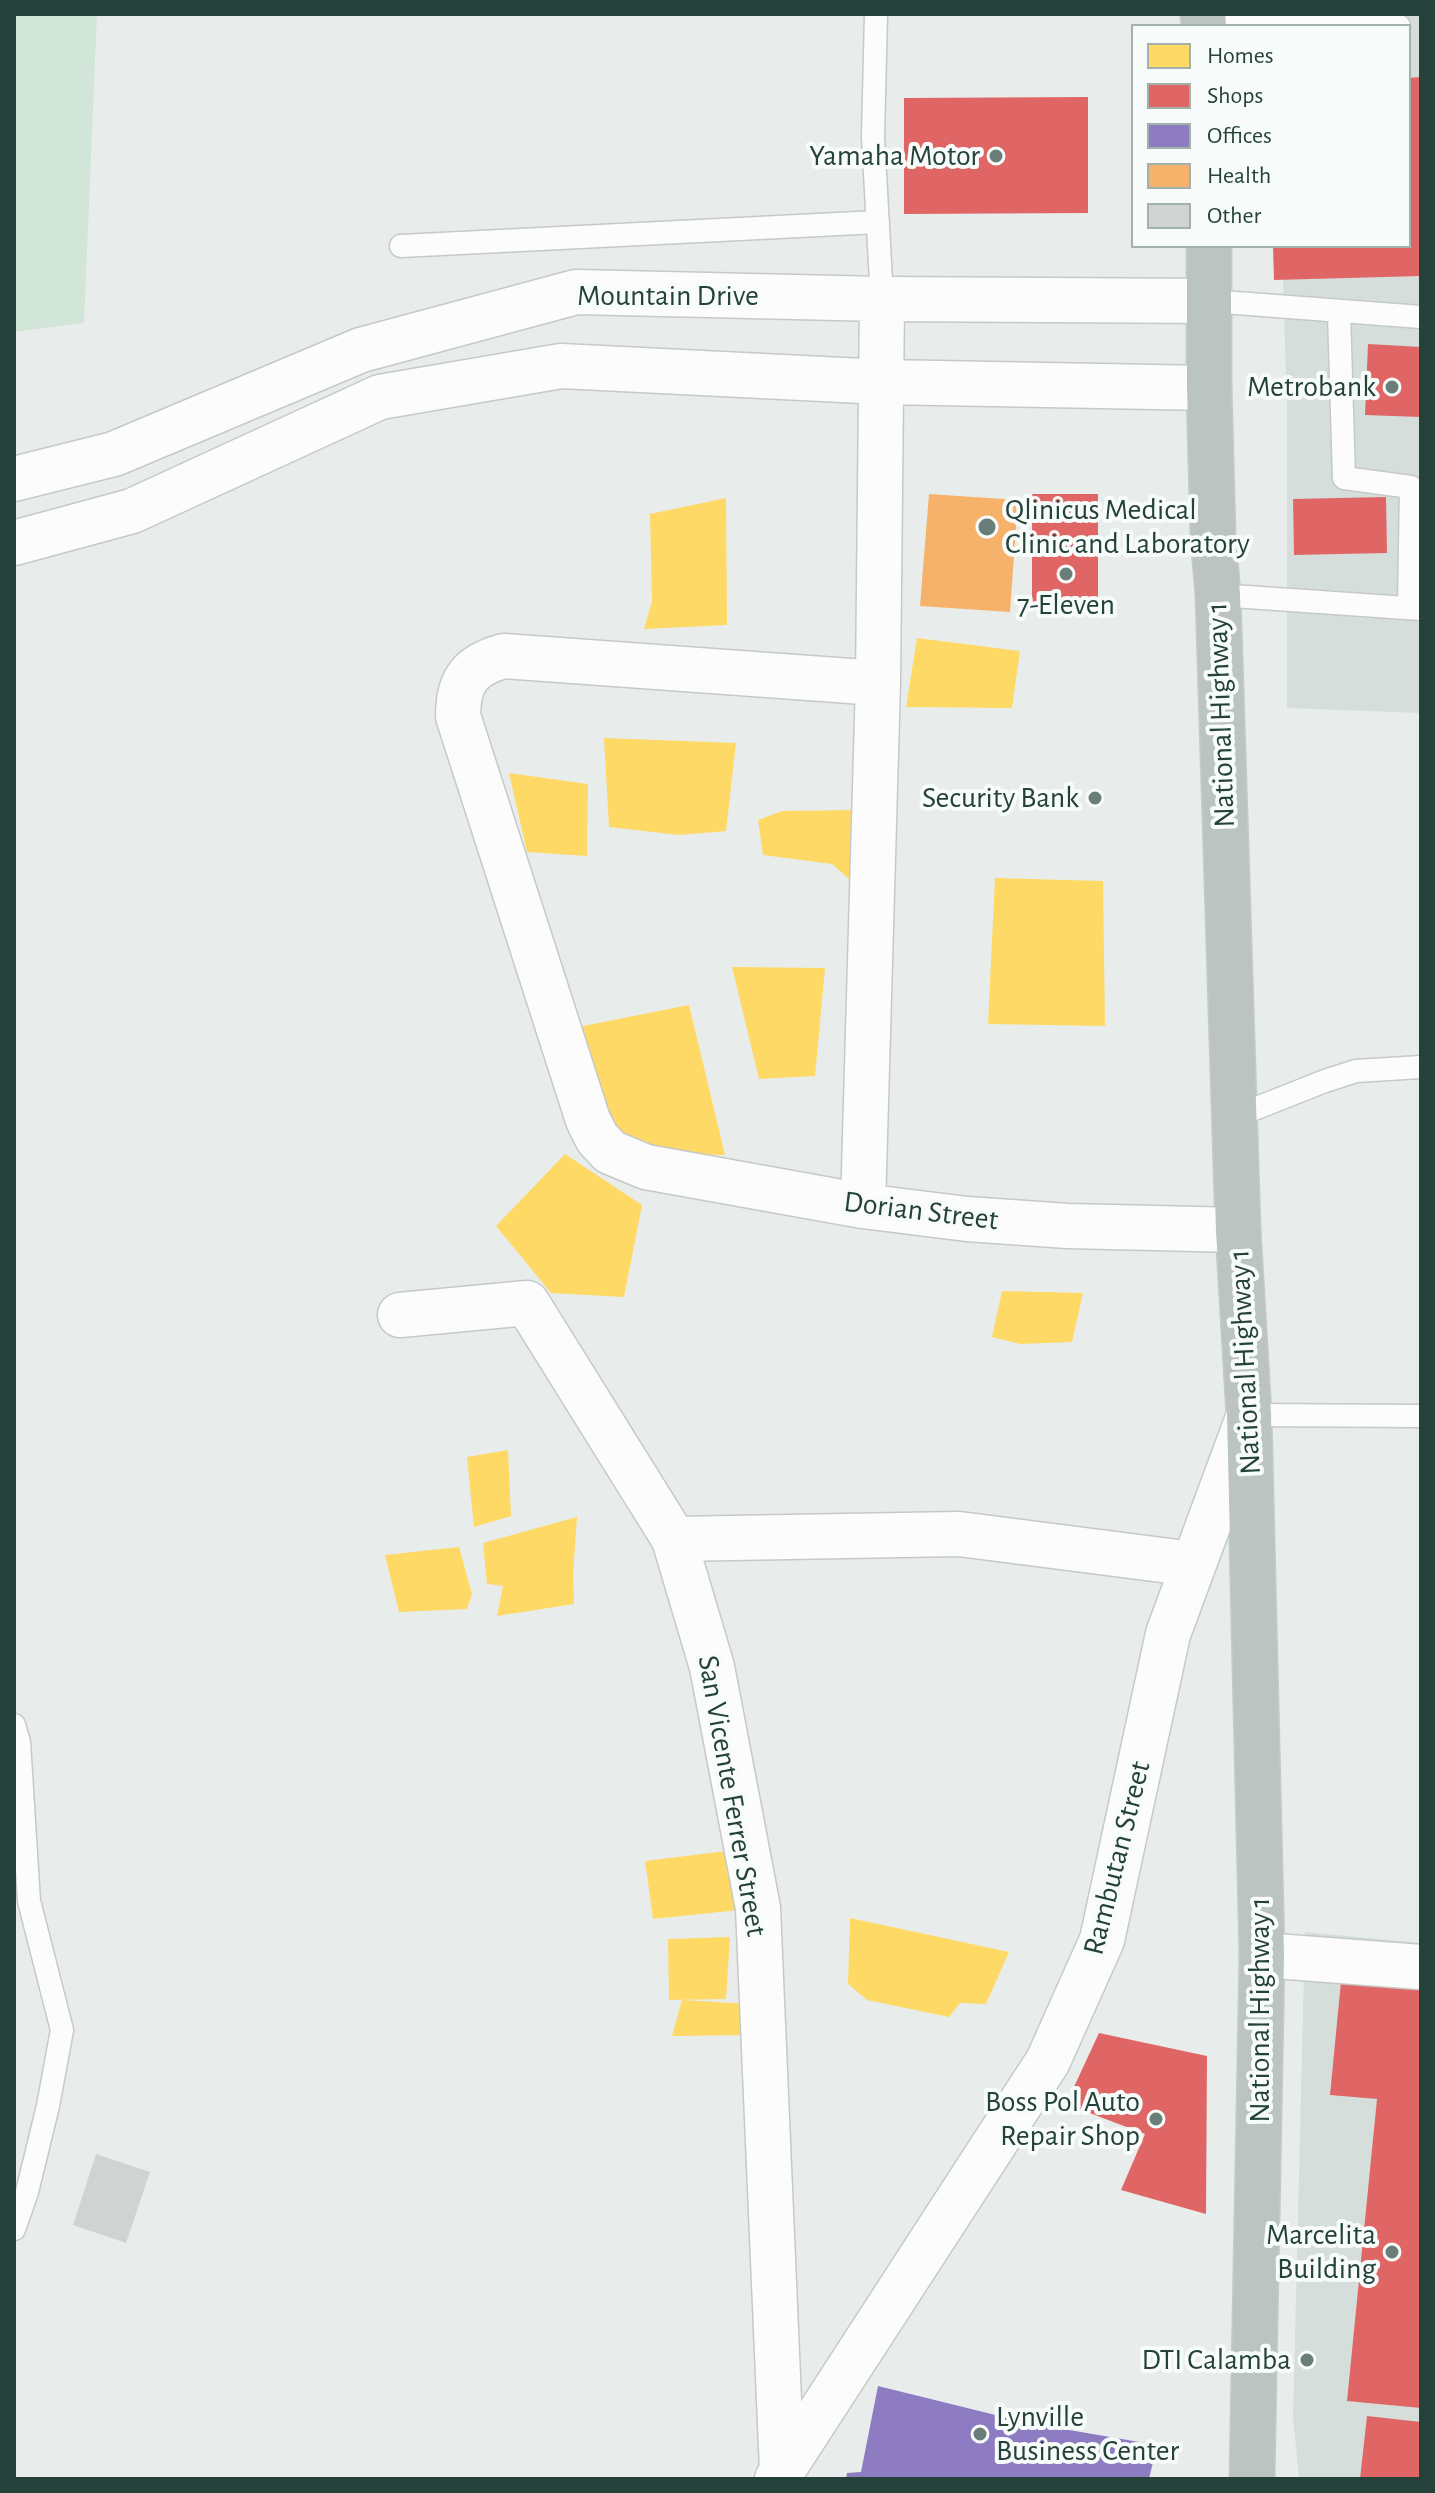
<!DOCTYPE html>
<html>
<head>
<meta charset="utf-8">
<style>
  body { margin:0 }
  #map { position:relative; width:1435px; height:2493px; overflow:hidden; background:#e8edeb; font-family:"Alegreya Sans",sans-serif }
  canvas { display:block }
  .frame { position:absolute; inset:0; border:16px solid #24423a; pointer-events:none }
  .legend { position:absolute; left:1131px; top:24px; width:280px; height:224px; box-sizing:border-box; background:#f7fbf9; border:2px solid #a3b1ad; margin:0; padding:10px 14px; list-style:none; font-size:24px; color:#24423a }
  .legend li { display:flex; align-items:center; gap:16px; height:40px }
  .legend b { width:40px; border:2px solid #a3b1ad }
</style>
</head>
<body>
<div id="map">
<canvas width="1435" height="2493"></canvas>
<div class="frame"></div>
<ul class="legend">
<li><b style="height:22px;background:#ffd966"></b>Homes</li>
<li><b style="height:22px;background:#e06666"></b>Shops</li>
<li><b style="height:22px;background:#8e7cc3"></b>Offices</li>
<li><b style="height:22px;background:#f6b26b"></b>Health</li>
<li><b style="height:22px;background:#cfd4d2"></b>Other</li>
</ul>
</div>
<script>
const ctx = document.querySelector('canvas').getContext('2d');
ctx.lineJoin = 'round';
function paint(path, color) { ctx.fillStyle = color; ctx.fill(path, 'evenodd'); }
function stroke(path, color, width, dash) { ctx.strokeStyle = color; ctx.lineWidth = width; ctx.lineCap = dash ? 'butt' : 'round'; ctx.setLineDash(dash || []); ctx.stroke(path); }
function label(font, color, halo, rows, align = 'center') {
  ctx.font = font + ' "Alegreya Sans",sans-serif'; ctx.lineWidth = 8; ctx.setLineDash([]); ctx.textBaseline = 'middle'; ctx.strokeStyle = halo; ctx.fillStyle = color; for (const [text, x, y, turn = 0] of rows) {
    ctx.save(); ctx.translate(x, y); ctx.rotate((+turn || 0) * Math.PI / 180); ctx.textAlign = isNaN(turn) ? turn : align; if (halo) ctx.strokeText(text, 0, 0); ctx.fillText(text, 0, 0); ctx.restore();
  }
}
paint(new Path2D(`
  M1274,14H1421V713L1287,708V411L1282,246H1409V26Z
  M1305,1932L1421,1943V2479H1299L1293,2417Z`), '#d6dedb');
paint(new Path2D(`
  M14,14H97L84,323L14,332Z`), '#d1e6d8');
paint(new Path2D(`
  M726,498L727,625L644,629L652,601L650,514Z
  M917,638L1020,651L1012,708L906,707Z
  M604,738L736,743L726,831L679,835L609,827Z
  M509,773L588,784L587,856L527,852Z
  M853,810L849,879L832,864L763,855L758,820L782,811Z
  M995,878L1103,881L1105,1026L988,1024Z
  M732,967L825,968L815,1076L759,1079Z
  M689,1005L725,1155L610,1152L578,1027Z
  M565,1154L642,1205L624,1297L551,1293L496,1226Z
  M1002,1291L1083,1293L1072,1342L1020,1344L992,1337Z
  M508,1450L511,1516L474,1527L467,1457Z
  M577,1517L573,1575L574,1604L497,1616L503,1586L487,1584L483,1543Z
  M459,1547L472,1594L467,1609L399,1612L385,1555Z
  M735,1850L739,1910L653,1919L645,1861Z
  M850,1918L1009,1952L986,2004L960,2003L949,2017L867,2000L848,1984Z
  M730,1937L726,1999L669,2000L668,1939Z
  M682,2000L751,2004L754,2035L672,2036Z`), '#ffd966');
paint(new Path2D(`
  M1421,77V276L1274,280L1273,246H1409V78Z
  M1088,97V213L904,214V98Z
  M1368,344L1421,347V417L1365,415Z
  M1032,494H1098V610L1032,609Z
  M1386,497L1387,553L1294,555L1293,499Z
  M1342,1971L1421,1978V2408L1347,2401L1377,2099L1330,2095Z
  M1099,2033L1207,2056L1206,2214L1121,2190L1145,2134L1066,2104Z
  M1367,2416L1421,2422V2479H1360Z`), '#e06666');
paint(new Path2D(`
  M878,2386L1028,2423L1157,2445L1149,2479H846L847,2473L861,2472Z`), '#8e7cc3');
paint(new Path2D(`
  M929,494L1018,500L1010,612L920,606Z`), '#f6b26b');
paint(new Path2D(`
  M96,2154L150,2172L126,2243L73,2225Z`), '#cfd4d2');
const lane = new Path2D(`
  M876,14L873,137L882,299
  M1203,17L1399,26
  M401,246L878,222
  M1210,301L1421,317
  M1339,312L1344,478L1411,487L1409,608
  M1218,595L1421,609
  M1234,1117L1325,1081L1356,1071L1421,1067
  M1249,1415L1421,1416
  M14,1725L19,1742L29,1901L62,2030L48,2106L27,2192L14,2229`);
const street = new Path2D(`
  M14,479L114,454L361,350L576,292L882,299L1210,301
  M14,543L132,511L380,397L561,366L883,382L1209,388
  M878,683L504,656C470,665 458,681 458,716L588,1120L597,1138L610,1152L646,1167L863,1206L967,1219L1068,1226L1238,1230
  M863,1206L878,683L882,299
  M400,1315L527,1303L674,1539L712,1667L758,1908L782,2470
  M674,1539L959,1534L1193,1564
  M1262,1955L1421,1967`);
const secondary = new Path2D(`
  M777,2479L1048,2061L1102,1940L1168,1634L1249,1415`);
const highway = new Path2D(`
  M1203,14L1204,26
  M1209,246V388L1213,536L1218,595L1238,1230L1249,1415L1262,1955L1252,2479`);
stroke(lane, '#c5cac8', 25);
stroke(street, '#c5cac8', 47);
stroke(secondary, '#c3cbc8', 47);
stroke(highway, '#c3ccc9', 47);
stroke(lane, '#fcfcfc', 22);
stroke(street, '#fcfcfc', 44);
stroke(secondary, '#fcfcfc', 44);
stroke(highway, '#bcc4c2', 44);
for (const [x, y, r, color] of [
  [996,156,8,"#697e78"],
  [1392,387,8,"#697e78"],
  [987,527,10,"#697e78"],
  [1066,574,8,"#697e78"],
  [1095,798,8,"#697e78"],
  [1156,2119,8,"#697e78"],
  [1392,2252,8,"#697e78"],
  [1307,2360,8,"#697e78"],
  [980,2434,8,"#697e78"]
]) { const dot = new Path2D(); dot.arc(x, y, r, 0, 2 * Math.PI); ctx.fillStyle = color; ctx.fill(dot); stroke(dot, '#f7fbf9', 3); }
label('30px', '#24423a', '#f7fbf9', [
  ["Yamaha Motor",980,156],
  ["Metrobank",1376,387],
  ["Qlinicus Medical",1005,510,"left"],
  ["Clinic and Laboratory",1005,544,"left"],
  ["7-Eleven",1066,605,"center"],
  ["Security Bank",1079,798],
  ["Boss Pol Auto",1140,2102],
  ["Repair Shop",1140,2136],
  ["Marcelita",1376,2235],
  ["Building",1376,2269],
  ["DTI Calamba",1291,2360],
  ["Lynville",996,2417,"left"],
  ["Business Center",996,2451,"left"]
], 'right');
label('30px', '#24423a', '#f7fbf9', [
  ["Mountain Drive",668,296],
  ["National Highway 1",1221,715,-92],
  ["Dorian Street",921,1211,7],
  ["National Highway 1",1245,1362,-93],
  ["San Vicente Ferrer Street",732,1796,80],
  ["Rambutan Street",1117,1858,-76],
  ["National Highway 1",1260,2010,-90]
]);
</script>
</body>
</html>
